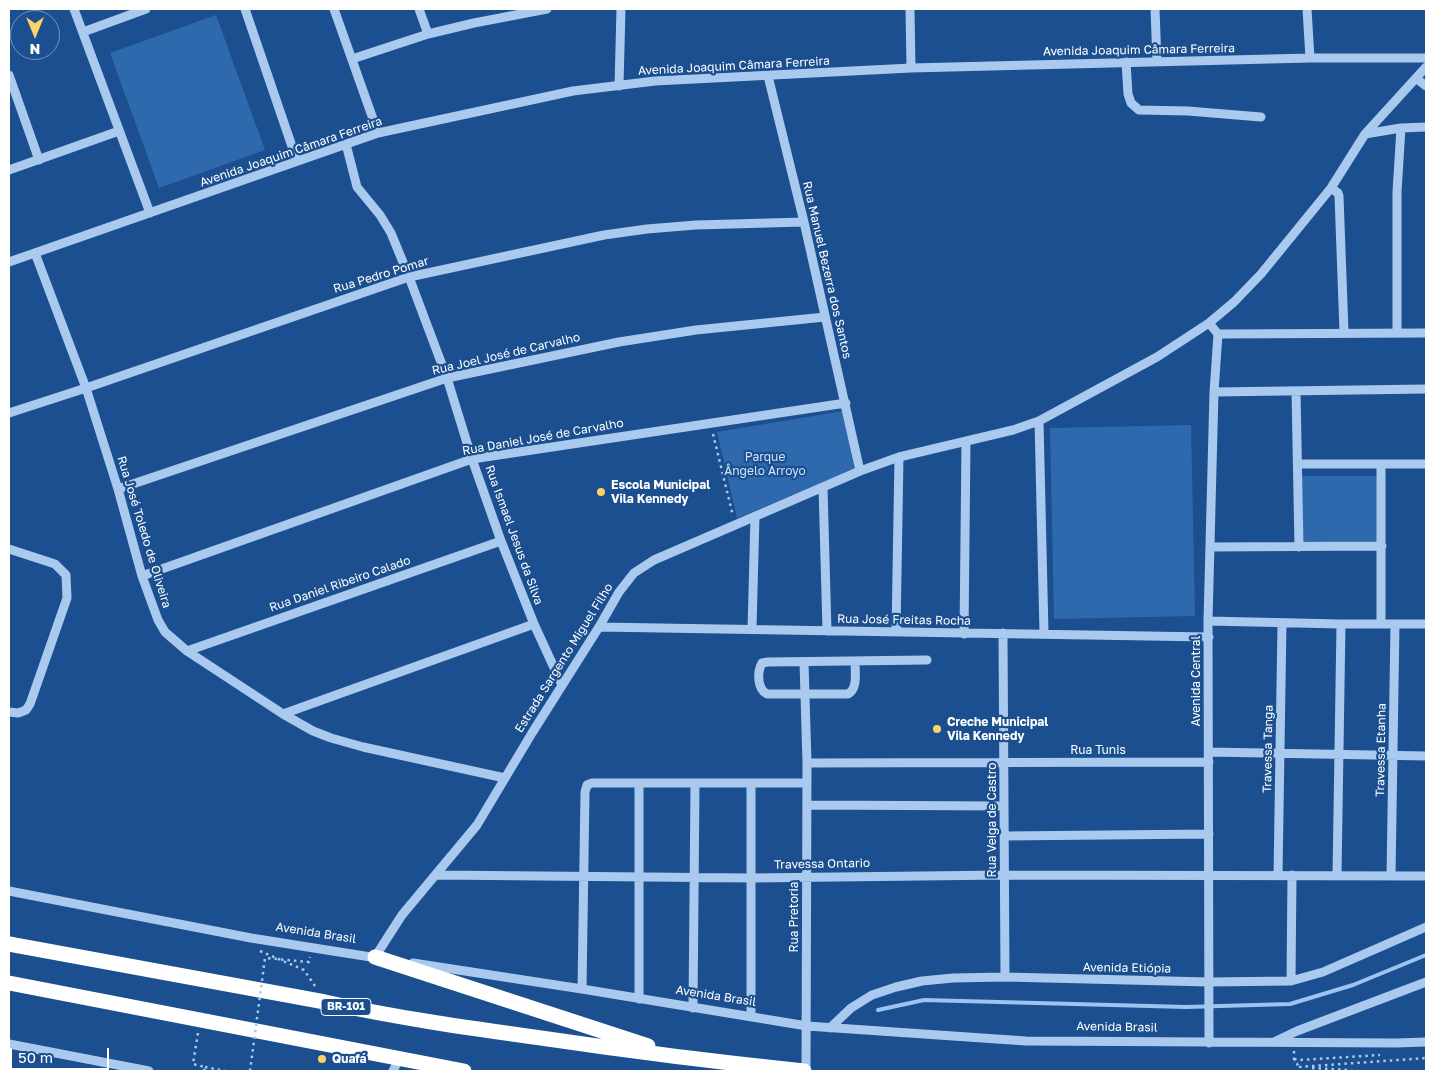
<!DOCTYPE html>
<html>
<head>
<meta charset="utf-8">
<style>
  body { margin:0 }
  #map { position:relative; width:1435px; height:1080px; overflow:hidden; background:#1b4f8f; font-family:"Golos Text",sans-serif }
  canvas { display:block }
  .frame { position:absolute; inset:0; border:10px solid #fff; pointer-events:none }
  .north { position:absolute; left:10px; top:10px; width:50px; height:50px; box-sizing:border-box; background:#1b4f8f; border:1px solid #7695bc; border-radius:50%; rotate:180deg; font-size:14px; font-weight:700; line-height:20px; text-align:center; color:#fff }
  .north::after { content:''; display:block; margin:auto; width:18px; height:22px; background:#ffd166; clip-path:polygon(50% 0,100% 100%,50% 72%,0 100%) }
  .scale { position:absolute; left:10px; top:1048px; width:99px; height:22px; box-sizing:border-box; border:2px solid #fff; border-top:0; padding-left:6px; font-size:15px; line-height:18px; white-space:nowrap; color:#fff; -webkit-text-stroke:4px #1b4f8f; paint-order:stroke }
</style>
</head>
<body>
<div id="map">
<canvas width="1435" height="1080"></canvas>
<div class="frame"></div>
<div class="north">N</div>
<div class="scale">50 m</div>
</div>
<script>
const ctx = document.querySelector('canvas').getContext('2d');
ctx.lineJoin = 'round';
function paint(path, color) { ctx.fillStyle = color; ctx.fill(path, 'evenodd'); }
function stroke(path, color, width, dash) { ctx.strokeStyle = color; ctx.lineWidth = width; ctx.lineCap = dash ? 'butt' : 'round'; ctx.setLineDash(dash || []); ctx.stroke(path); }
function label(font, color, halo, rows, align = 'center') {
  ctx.font = font + ' "Golos Text",sans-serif'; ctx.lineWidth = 4.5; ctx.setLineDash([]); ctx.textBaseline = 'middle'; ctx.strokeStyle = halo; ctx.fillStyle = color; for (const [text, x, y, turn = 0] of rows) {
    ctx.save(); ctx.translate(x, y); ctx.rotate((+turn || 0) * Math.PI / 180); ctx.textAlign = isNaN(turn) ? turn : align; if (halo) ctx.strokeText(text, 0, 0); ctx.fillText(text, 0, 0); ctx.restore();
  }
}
paint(new Path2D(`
  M216,15L265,150L159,188L110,53Z
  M843,411L854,469L737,518L717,432Z
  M1191,425L1195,616L1054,619L1050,428Z
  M1301,476H1377V542L1303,544Z`), '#2e69ad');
stroke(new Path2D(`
  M878,1010L924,1000L1186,1007L1290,1004L1353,985L1426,955`), '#9cc4f0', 4);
stroke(new Path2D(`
  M713,434L733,516
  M260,951L304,970L315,986
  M198,1033L193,1064L205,1067L204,1071
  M1294,1051V1059L1299,1067
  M1294,1059L1300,1060L1380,1055
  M205,1067L225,1071
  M1299,1067L1426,1058
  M1312,1068L1349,1070L1352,1071`), '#a9c9ee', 2.5, [2.5, 4]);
stroke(new Path2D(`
  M74,9L150,213
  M245,9L297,161
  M334,9L378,133
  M419,9L428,34
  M910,9L911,68
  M1155,9L1157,62
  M1307,9L1310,58
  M83,32L146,9
  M352,59L428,34L474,23L547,9
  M1126,62L1128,94L1131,103L1139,110L1188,111L1261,117
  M9,75L39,160
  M768,76L804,222L860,471
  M1416,78L1426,86
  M619,86L621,9
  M1365,134L1401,128L1426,127
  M346,144L357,187L380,215L391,233L409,277L447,378L472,459L501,541L534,624L562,685
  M9,170L119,131
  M1331,188L1338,193L1339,196L1344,332
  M35,253L86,388L118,489L142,576L158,620L165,632L187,651L283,714L313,731L331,738L363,747L505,778
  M9,262L378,133L573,91L655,81L911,68L1310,58H1426
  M1209,323L1218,334L1214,392L1208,621L1209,1043
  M1397,333V192L1401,128
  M1218,334L1426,333
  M1296,391L1299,547
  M1214,392L1426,389
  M9,413L86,388L409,277L604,235L647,229L696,225L804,222
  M1039,421L1044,633
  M1299,464H1426
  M1381,465V624
  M823,487L827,631
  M118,489L447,378L619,342L696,330L825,317
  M1211,547L1382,546
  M9,549L55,564L66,575L67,598L30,704L26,710L18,713L9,712
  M142,576L472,459L846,403
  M1208,621L1341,624H1426
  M599,627L1209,637
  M752,629L755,516
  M896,632L899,457
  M1003,633L1005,977
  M964,634L966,441
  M187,651L501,541
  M804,662L807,763L806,1071
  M855,662C855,672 858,689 848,694H767C757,689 757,672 762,663L768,662L927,660
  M283,714L534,624
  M1209,752L1426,756
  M807,763L1209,762
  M807,805L1004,806
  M1004,836L1209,834
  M436,875L751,878L1005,875L1426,876
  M1278,875L1282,623
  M1337,875L1341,624
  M1391,876L1395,624
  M9,891L251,938L377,958
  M375,957L402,915L477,825L532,733L599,627L619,592L634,573L654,560L860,471L899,457L1013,430L1039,421L1157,357L1209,323L1234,302L1261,274L1331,188L1365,134L1426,67
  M413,963L582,989L807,1026L1026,1041L1396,1043L1426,1042
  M1291,981L1292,875
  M582,989L585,792L587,785L592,783H807
  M639,999V783
  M693,1008L695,784
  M751,1017V783
  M830,1028L851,1008L872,995L896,987L922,981L953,978L1005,977L1209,982L1291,981L1323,972L1426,927
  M1276,1041L1297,1031L1426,982
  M9,1044L149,1071
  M393,1071L399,1059`), '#a9c9ee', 9);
stroke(new Path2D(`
  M9,944L325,1002C397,1018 469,1028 541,1038C629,1051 716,1062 804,1071
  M375,957L648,1046
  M9,983L464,1071`), '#fff', 15);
stroke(new Path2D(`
  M250,1071L265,958L309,962L310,957`), '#a9c9ee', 2.5, [2.5, 4]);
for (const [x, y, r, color] of [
  [601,492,5,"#ffd166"],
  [937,729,5,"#ffd166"],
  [322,1059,5,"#ffd166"]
]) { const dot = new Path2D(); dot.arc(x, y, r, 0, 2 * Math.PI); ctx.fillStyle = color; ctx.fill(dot); stroke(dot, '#1b4f8f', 2); }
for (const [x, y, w] of [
  [346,1007,50]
]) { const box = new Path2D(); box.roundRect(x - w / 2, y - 8.5, w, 17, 4); ctx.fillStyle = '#1b4f8f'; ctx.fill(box); stroke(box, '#fff', 1); }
label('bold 11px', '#fff', null, [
  ["BR-101",346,1007]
]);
label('12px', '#fff', '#1b4f8f', [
  ["Avenida Joaquim Câmara Ferreira",1139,50,-1],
  ["Avenida Joaquim Câmara Ferreira",734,66,-3],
  ["Avenida Joaquim Câmara Ferreira",291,152,-19],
  ["Rua Manuel Bezerra dos Santos",827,270,77],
  ["Rua Pedro Pomar",381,275,-17],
  ["Rua Joel José de Carvalho",506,354,-13],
  ["Rua Daniel José de Carvalho",543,437,-10],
  ["Rua José Toledo de Oliveira",144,532,73],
  ["Rua Ismael Jesus da Silva",514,535,70],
  ["Rua Daniel Ribeiro Calado",340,584,-19],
  ["Rua José Freitas Rocha",904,620,1],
  ["Estrada Sargento Miguel Filho",564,658,-58],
  ["Avenida Central",1196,681,-90],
  ["Travessa Tanga",1268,749,-89],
  ["Rua Tunis",1098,750],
  ["Travessa Etanha",1381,750,-89],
  ["Rua Veiga de Castro",992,820,-90],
  ["Travessa Ontario",822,864,-1],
  ["Rua Pretoria",794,917,-90],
  ["Avenida Brasil",316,933,9],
  ["Avenida Etiópia",1127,968,1],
  ["Avenida Brasil",716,996,9],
  ["Avenida Brasil",1117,1027,1]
]);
label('12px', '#cfe3fa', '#1b4f8f', [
  ["Parque",765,457],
  ["Ângelo Arroyo",765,471]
]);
label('bold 12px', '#fff', '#1b4f8f', [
  ["Escola Municipal",611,485],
  ["Vila Kennedy",611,499],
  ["Creche Municipal",947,722],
  ["Vila Kennedy",947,736],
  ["Quafá",332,1059]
], 'left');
</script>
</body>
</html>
